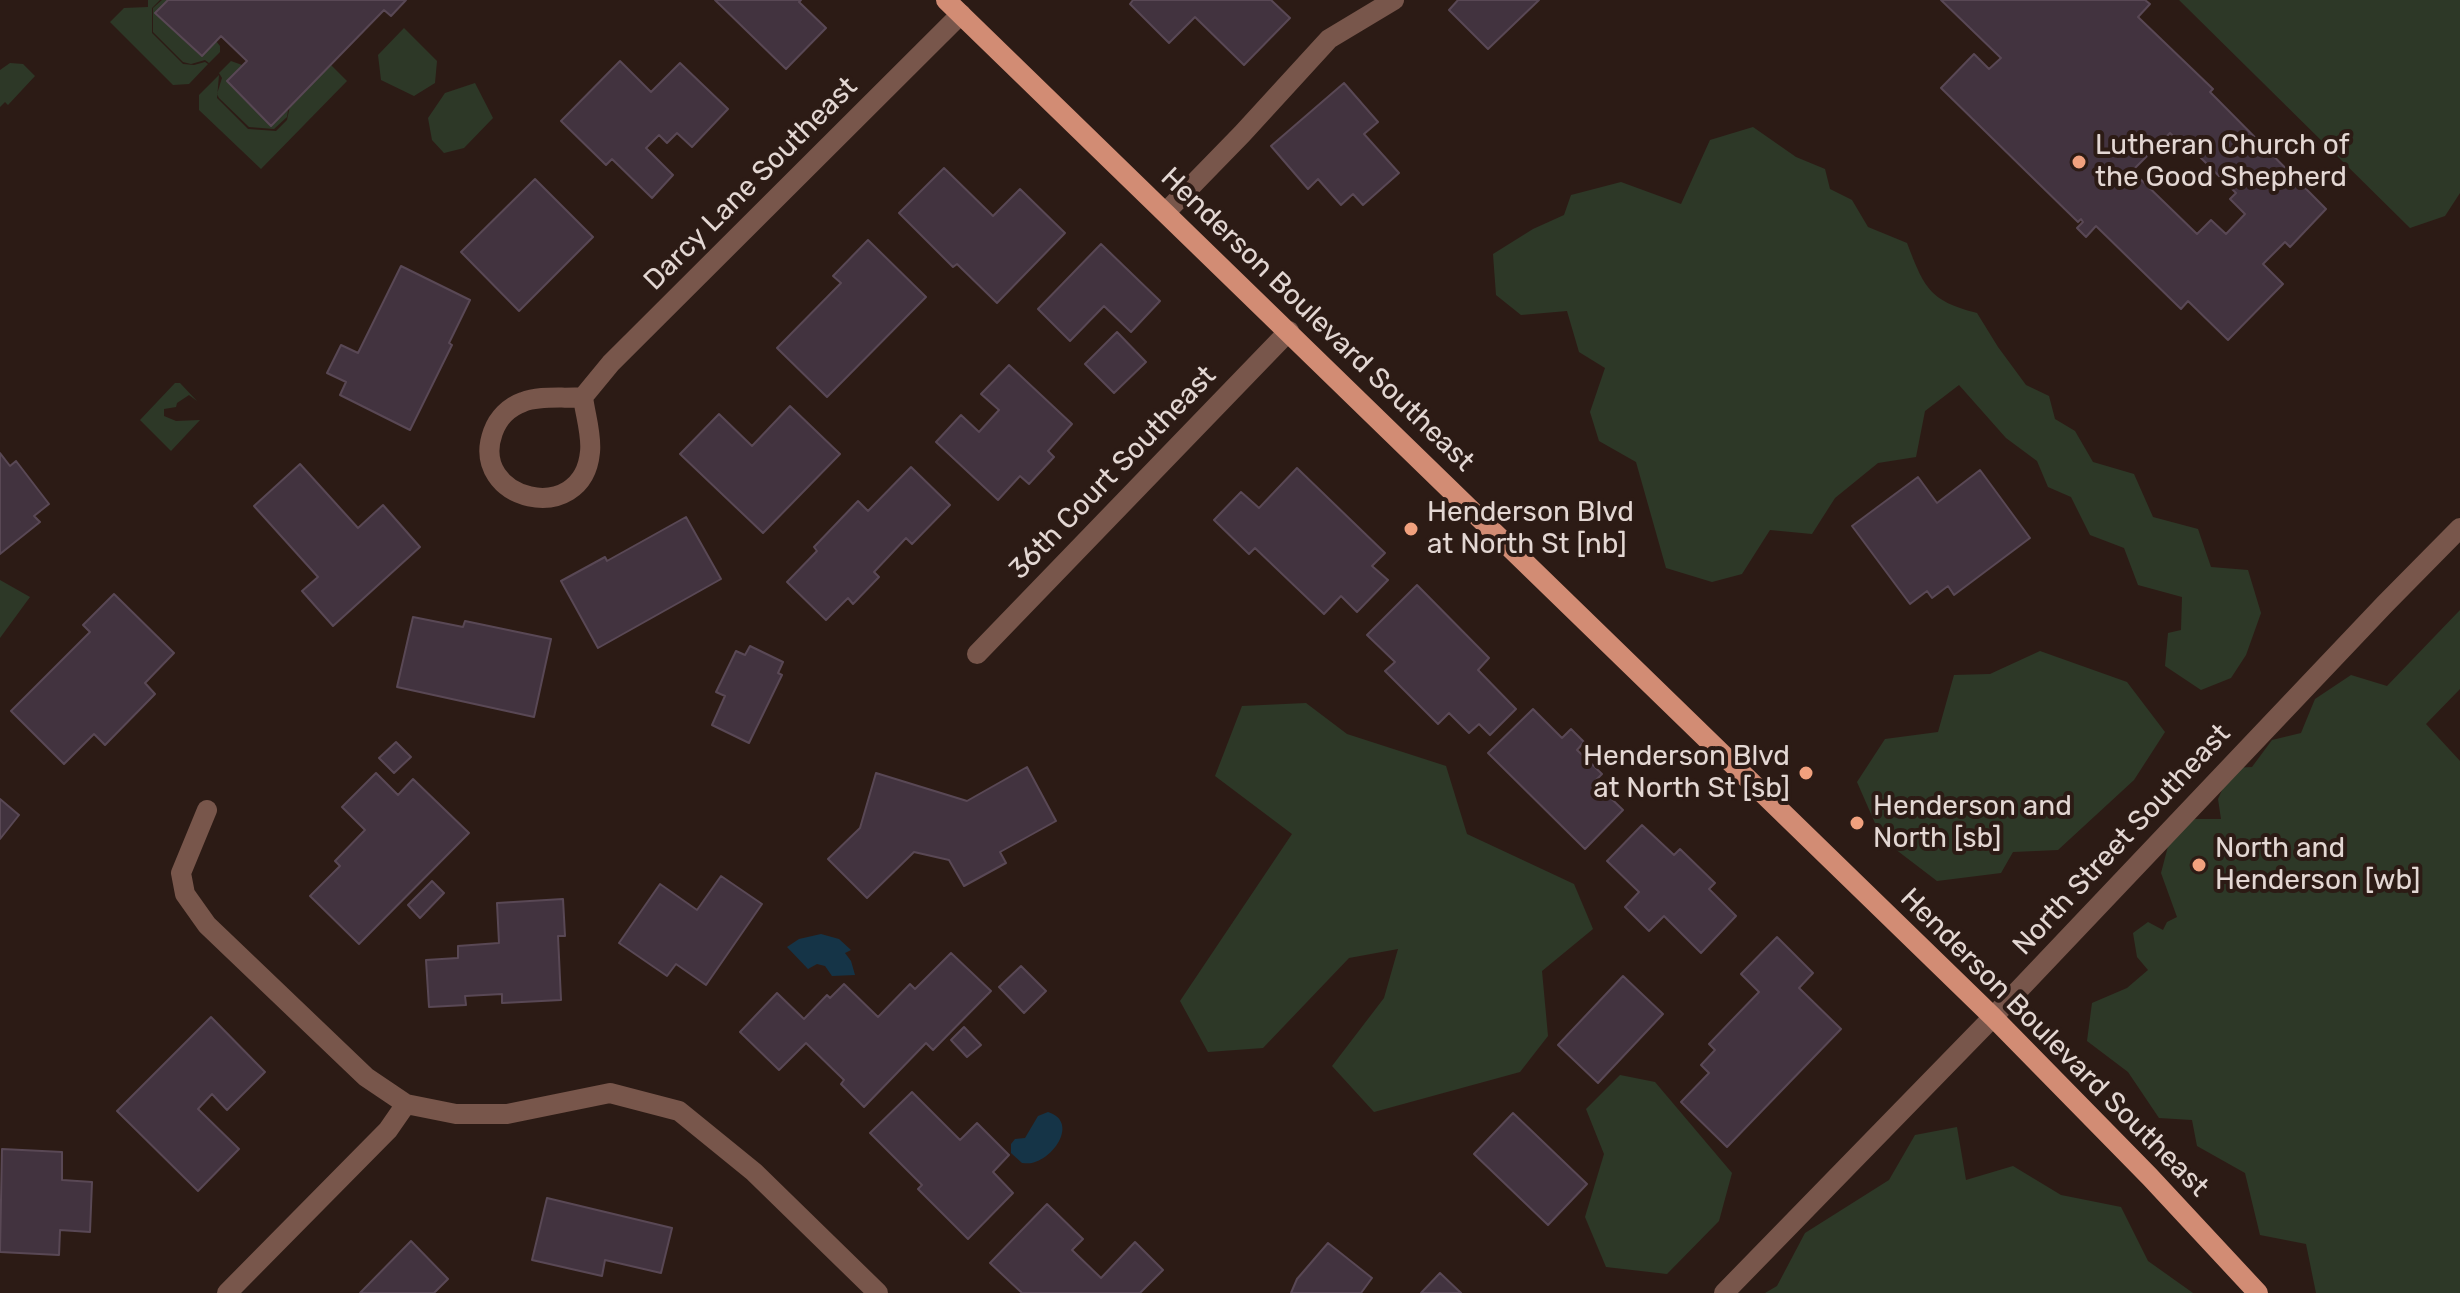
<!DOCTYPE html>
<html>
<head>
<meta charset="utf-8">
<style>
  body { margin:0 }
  canvas { display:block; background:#2c1b15 }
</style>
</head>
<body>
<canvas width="2460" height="1293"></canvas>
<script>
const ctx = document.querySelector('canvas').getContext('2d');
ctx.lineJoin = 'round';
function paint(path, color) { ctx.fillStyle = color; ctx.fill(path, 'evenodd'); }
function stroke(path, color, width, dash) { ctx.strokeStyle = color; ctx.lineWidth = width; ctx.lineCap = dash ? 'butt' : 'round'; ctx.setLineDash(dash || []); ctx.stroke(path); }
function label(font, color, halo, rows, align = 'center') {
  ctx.font = font + ' Rubik,sans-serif'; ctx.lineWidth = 8; ctx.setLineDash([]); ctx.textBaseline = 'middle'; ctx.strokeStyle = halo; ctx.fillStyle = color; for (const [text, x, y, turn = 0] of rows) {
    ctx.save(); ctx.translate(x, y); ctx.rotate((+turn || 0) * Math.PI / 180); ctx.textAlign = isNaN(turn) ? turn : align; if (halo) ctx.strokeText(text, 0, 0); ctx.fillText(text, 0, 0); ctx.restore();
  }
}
paint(new Path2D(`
  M148,0H160L152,8V33L183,64L194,65L205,62L208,64L189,84L173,85L110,22L124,8L148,7Z
  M162,0H168L156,13L201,56L216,41L220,46V52L209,63L205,60L191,64L183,62L153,32V8Z
  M2179,0H2460V193L2445,216L2410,228Z
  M404,28L437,61L435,83L414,96L381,80L378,55Z
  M231,61L242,65L227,81L271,126L288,110L287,117L274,129L249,127L219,98L217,94L222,78L219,73Z
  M10,63L23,64L35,76L8,105L5,102L0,107V70Z
  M331,65L347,81L261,169L199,110V95L219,75L217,98L248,129L276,131L287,120L290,106Z
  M475,83L493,118L464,148L444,153L432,140L428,118L445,93Z
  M1753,127L1796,157L1825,169L1830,189L1852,200L1868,227L1907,243C1924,287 1929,301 1977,313L1998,347L2026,385L2049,396L2055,419L2075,431L2093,462L2134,474L2153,517L2198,529L2211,567L2248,570L2261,613L2246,655L2231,678L2201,690L2165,666L2168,633L2181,630L2182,597L2138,585L2124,548L2090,535L2071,497L2048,487L2037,461L2006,438L1959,385L1925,411L1916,457L1878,463L1835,498L1812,534L1770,530L1742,574L1712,582L1666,568L1636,462L1599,441L1590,412L1605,368L1579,352L1567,311L1521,315L1496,295L1493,254L1533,229L1564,215L1571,195L1621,182L1681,204L1710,140Z
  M175,383H180L197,401L189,395L177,403L176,407L164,409V416L176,421L200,420L171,451L140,420Z
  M0,580L30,597L0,638Z
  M2460,610V689L2426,724L2460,761V1293H2316L2306,1244L2260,1235L2245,1173L2197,1146L2192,1120L2159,1118L2128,1072L2087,1041L2092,1003L2127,988L2148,970L2137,957L2133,933L2148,922L2163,930L2167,922L2177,917L2161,873L2172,831L2194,819H2221L2218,799L2232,768L2252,767L2272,740L2301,733L2315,699L2351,675L2387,686Z
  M2040,651L2127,682L2165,732L2134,780L2058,850L2013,852L2001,873L1937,881L1882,839L1857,782L1885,739L1938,732L1954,675L1990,674Z
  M1306,703L1347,734L1446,766L1467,834L1574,884L1593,929L1542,971L1548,1036L1520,1072L1374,1112L1332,1066L1384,998L1398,949L1349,958L1263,1048L1208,1052L1180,1001L1292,834L1215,776L1242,706Z
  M1620,1075L1655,1082L1732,1173L1719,1221L1667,1274L1606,1267L1585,1217L1604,1154L1586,1109Z
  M1957,1127L1966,1180L2013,1166L2061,1195L2121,1207L2148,1261L2193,1293H1765L1777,1286L1805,1233L1889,1180L1915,1135Z`), '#2d3827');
paint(new Path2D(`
  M821,934L839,939L851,950L845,953L851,961L855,975L832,976L825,966L817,964L808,969L787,947L799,939Z
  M1048,1112C1077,1121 1057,1155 1035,1162C1031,1164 1026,1163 1022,1163L1011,1153V1144L1015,1139L1025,1138L1038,1116Z`), '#153447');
const building = new Path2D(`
  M168,0H406L391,16L384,10L271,126L227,81L247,61L221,36L202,56L155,13Z
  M715,0H801L799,2L826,28L786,69Z
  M1133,0H1271L1290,18L1244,65L1195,17L1169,43L1130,4Z
  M1458,0H1539L1488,49L1449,10Z
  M1941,0H2145L2150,4L2138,17L2213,89L2210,92L2326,209L2290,247L2285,242L2263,264L2283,284L2228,340L2188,301L2181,309L2096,226L2086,237L2077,228L2083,222L2081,219L2078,222L1941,88L1974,54L1989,69L2001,58ZM2170,133L2185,148L2188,145L2236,193L2230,199L2245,214L2226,234L2211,220L2197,234L2132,171Z
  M620,61L651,92L680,63L728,109L692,147L677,133L667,143L659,135L646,148L673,175L652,198L612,159L606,165L561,121Z
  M1344,83L1378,122L1364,134L1399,173L1363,205L1353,194L1341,205L1318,179L1308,189L1271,146Z
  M944,168L993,216L1020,189L1065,233L997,303L957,264L953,267L899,213Z
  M535,179L593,237L519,311L461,252Z
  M868,240L926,297L827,397L777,348L841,283L833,276Z
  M1101,244L1160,301L1131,332L1104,306L1070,341L1038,309Z
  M401,266L470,300L449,343L452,345L410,430L340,395L346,382L327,373L341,345L358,353Z
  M1117,332L1146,362L1114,393L1085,364Z
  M1009,365L1072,424L1048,451L1054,457L1029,484L1020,476L998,500L936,442L961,415L979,432L999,410L981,394Z
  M790,406L840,454L763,533L680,454L719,414L752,446Z
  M0,453L10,466L16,461L49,504L34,516L40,522L0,554Z
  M300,464L358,528L383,505L420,547L333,626L302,591L318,577L254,506Z
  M911,467L950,505L912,544L906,538L874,572L879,577L853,604L848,598L826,620L787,582L817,551L814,547L858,501L868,511Z
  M1297,468L1385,553L1372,566L1388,580L1357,612L1341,596L1324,614L1255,548L1249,554L1214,520L1241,492L1259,508Z
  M1980,470L2030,538L1954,595L1948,586L1932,598L1927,591L1910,604L1852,526L1918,477L1937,503Z
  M686,517L721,579L598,648L561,581L605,557L607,561Z
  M1417,585L1489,658L1478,670L1516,709L1490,735L1479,724L1469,733L1449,713L1438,724L1385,671L1395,662L1367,635Z
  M114,594L174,653L145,683L155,694L105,745L94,734L64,764L11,711L90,632L83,625Z
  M413,617L463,627L465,621L551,639L534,717L397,687Z
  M750,646L783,662L778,673L782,675L749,743L712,725L725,696L716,692L736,651L745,655Z
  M1533,709L1562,738L1571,729L1584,742L1577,750L1602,774L1594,782L1623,810L1585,849L1488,753Z
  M396,742L411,757L394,773L379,758Z
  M1027,767L1056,821L1000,852L1006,863L964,886L949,860L914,852L867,898L828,859L860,828L876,773L967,801Z
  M376,773L398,795L413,779L469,833L359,944L310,896L340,866L335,861L365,830L342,807Z
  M0,799L19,815L0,839Z
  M1642,825L1674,855L1680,849L1715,883L1709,889L1736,916L1701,953L1664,916L1649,931L1625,907L1639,892L1607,861Z
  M721,876L762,904L706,985L676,964L667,976L619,943L660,884L697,910Z
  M432,881L444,893L420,918L408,905Z
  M563,899L565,936H558L561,1000L502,1003V994L465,996L466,1005L429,1007L426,960L458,958V946L499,943L497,903Z
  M1777,937L1813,973L1799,988L1841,1029L1727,1147L1681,1102L1709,1073L1701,1065L1715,1050L1709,1044L1759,992L1741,974Z
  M951,953L991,991L933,1050L926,1043L864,1107L841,1084L844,1080L806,1043L779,1070L740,1032L777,993L804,1019L827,995L830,998L844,984L878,1017L910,984L915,989Z
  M1021,966L1046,991L1024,1013L999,987Z
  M1623,976L1663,1014L1598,1083L1558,1045Z
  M211,1017L265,1072L227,1110L212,1094L198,1109L239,1149L198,1191L117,1111Z
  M964,1027L981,1045L967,1057L951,1040Z
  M912,1092L960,1140L977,1123L1009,1155L993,1172L1013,1193L968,1239L918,1189L922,1185L870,1133Z
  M1513,1113L1587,1184L1548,1225L1474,1154Z
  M2,1149L62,1152V1180L92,1182L90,1232L60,1230L59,1255L0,1252Z
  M547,1198L672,1228L661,1273L605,1260L602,1276L532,1260Z
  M1047,1204L1083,1239L1072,1250L1101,1278L1135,1242L1163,1270L1140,1293H1022L990,1263Z
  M411,1241L448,1279L434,1293H360Z
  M1328,1243L1372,1278L1361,1293H1291L1297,1279Z
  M1440,1273L1461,1293H1421Z`);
paint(building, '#42333f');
stroke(building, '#594855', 2);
stroke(new Path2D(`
  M1166,212L1242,134L1329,39L1394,0
  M583,397L611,363L961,14
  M583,397C585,414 592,435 590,452C583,528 468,501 493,432C498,418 509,407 523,402C541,395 564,399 583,397Z
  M977,654L1289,331
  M207,810L181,873L185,894L207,925L366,1077L406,1104L456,1114H507L610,1093L679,1111L754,1172L878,1293
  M227,1293L388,1130L406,1104
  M1724,1293L1993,1017L2385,604L2460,528`), '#78564b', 20);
stroke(new Path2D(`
  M946,0L1993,1017L2150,1177L2258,1293`), '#d28c74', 20);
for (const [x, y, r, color] of [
  [2079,162,8,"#f1a17e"],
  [1411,529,8,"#f1a17e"],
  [1806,773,8,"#f1a17e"],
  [1857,823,8,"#f1a17e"],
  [2199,865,8,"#f1a17e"]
]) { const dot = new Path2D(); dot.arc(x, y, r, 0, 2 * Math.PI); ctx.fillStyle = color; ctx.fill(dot); stroke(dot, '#2c1b15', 3); }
label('28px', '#e3d7d3', '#2c1b15', [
  ["Lutheran Church of",2095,146],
  ["the Good Shepherd",2095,178],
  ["Henderson Blvd",1427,513],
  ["at North St [nb]",1427,545],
  ["Henderson Blvd",1790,757,"right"],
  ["at North St [sb]",1790,789,"right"],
  ["Henderson and",1873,807],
  ["North [sb]",1873,839],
  ["North and",2215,849],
  ["Henderson [wb]",2215,881]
], 'left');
label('28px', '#e3d7d3', '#2c1b15', [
  ["Darcy Lane Southeast",751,184,-45],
  ["Henderson Boulevard Southeast",1317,320,44],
  ["36th Court Southeast",1113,473,-46],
  ["North Street Southeast",2122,840,-47],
  ["Henderson Boulevard Southeast",2054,1043,45]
]);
</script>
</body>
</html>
